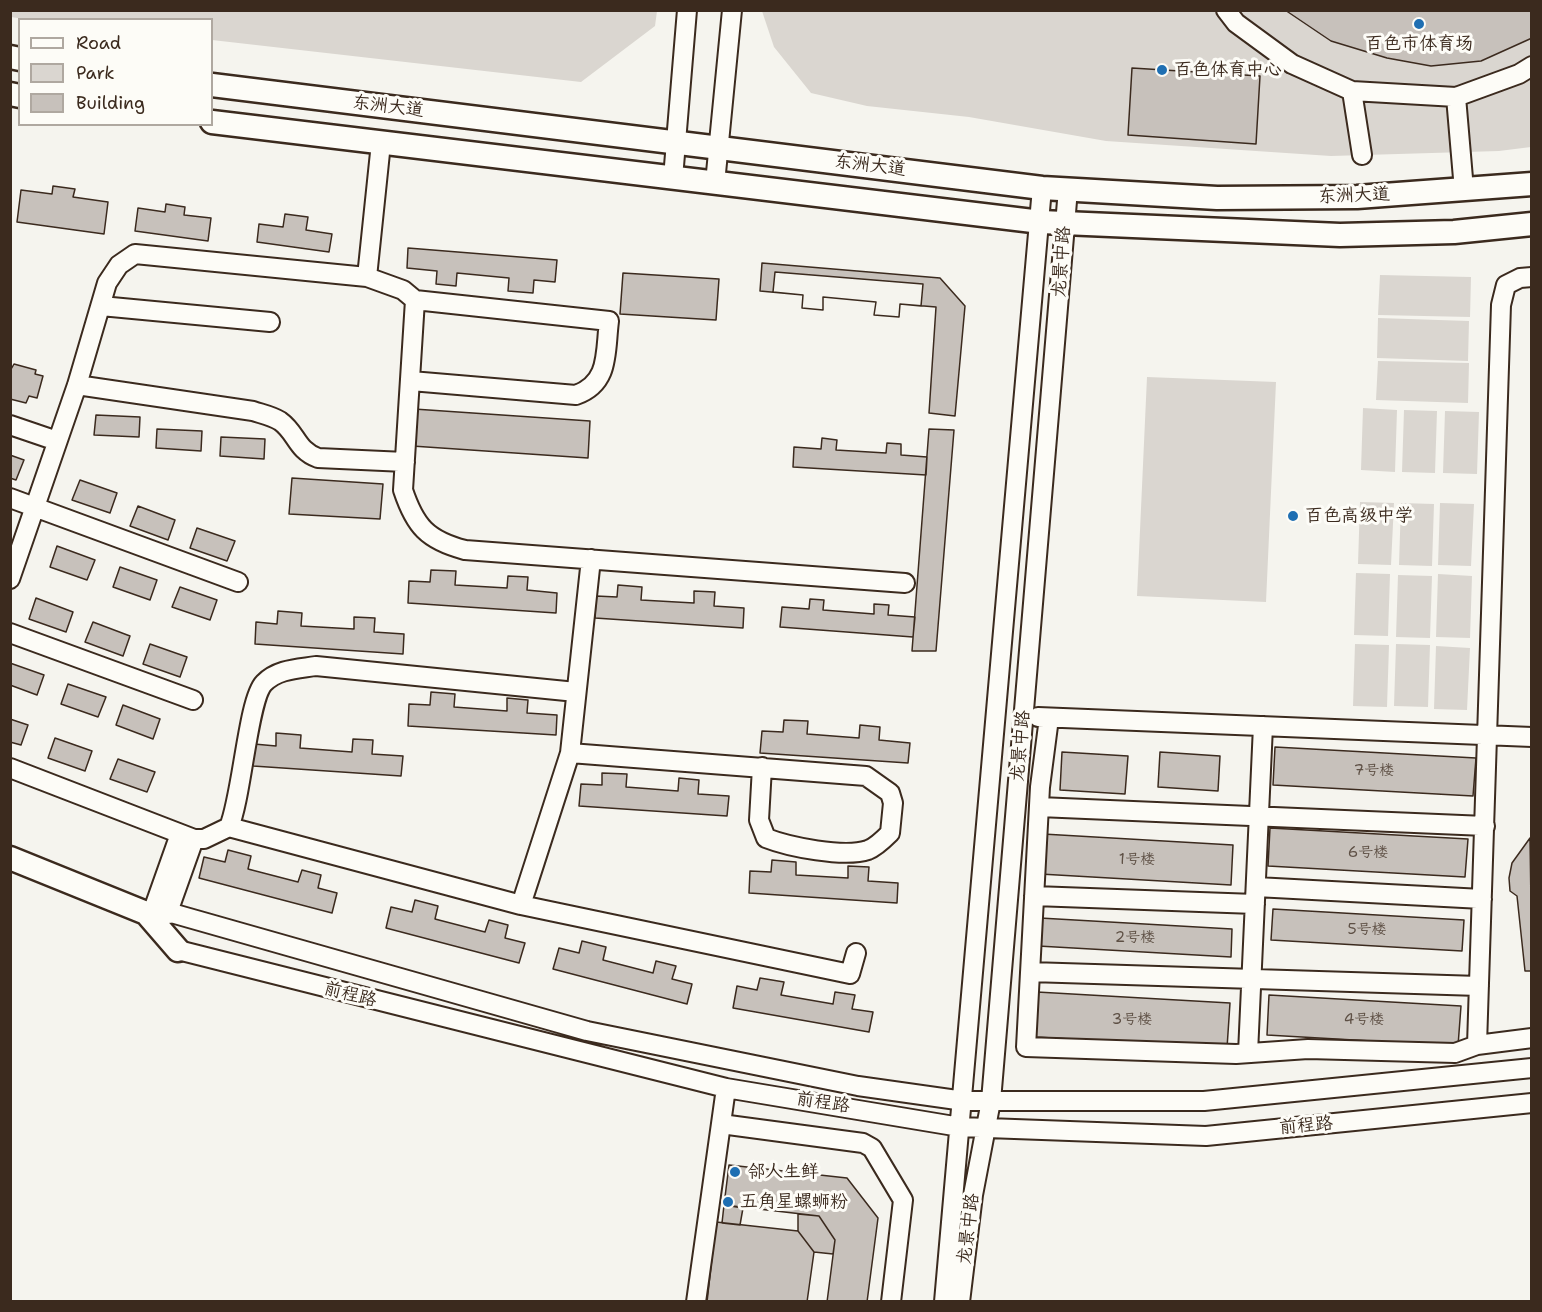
<!DOCTYPE html>
<html>
<head>
<meta charset="utf-8">
<style>
  body { margin:0 }
  #map { position:relative; width:1542px; height:1312px; overflow:hidden; background:#f5f4ee; font-family:"Shantell Sans",sans-serif }
  canvas { display:block }
  .frame { position:absolute; inset:0; border:12px solid #3b2a1e; pointer-events:none }
  .legend { position:absolute; left:18px; top:18px; width:195px; height:108px; box-sizing:border-box; background:#fdfcf7; border:2px solid #afa8a0; margin:0; padding:8px 10px; list-style:none; font-size:18px; color:#3b2a1e }
  .legend li { display:flex; align-items:center; gap:12px; height:30px }
  .legend b { width:30px; border:2px solid #afa8a0 }
</style>
</head>
<body>
<div id="map">
<canvas width="1542" height="1312"></canvas>
<div class="frame"></div>
<ul class="legend">
<li><b style="height:8px;background:#fdfcf7"></b>Road</li>
<li><b style="height:16px;background:#dad6d0"></b>Park</li>
<li><b style="height:16px;background:#c7c1bb"></b>Building</li>
</ul>
</div>
<script>
const ctx = document.querySelector('canvas').getContext('2d');
ctx.lineJoin = 'round';
function paint(path, color) { ctx.fillStyle = color; ctx.fill(path, 'evenodd'); }
function stroke(path, color, width, dash) { ctx.strokeStyle = color; ctx.lineWidth = width; ctx.lineCap = dash ? 'butt' : 'round'; ctx.setLineDash(dash || []); ctx.stroke(path); }
function label(font, color, halo, rows, align = 'center') {
  ctx.font = font + ' "Shantell Sans","LXGW WenKai TC",sans-serif'; ctx.lineWidth = 6; ctx.setLineDash([]); ctx.textBaseline = 'middle'; ctx.strokeStyle = halo; ctx.fillStyle = color; for (const [text, x, y, turn = 0] of rows) {
    ctx.save(); ctx.translate(x, y); ctx.rotate((+turn || 0) * Math.PI / 180); ctx.textAlign = isNaN(turn) ? turn : align; if (halo) ctx.strokeText(text, 0, 0); ctx.fillText(text, 0, 0); ctx.restore();
  }
}
paint(new Path2D(`
  M11,10H657V11L655,26L581,82L212,40V20H31L11,17Z
  M762,11H1531V147L1499,151L1331,156L1106,141L969,117L867,106L811,93L774,47Z
  M1380,275L1471,277L1470,317L1378,315Z
  M1378,318L1469,321L1468,361L1377,358Z
  M1378,361L1469,363L1468,403L1376,400Z
  M1147,377L1276,382L1266,602L1137,596Z
  M1363,408L1397,410L1395,472L1361,470Z
  M1404,410L1437,411L1435,473L1402,472Z
  M1445,411L1479,412L1477,474L1443,473Z
  M1360,502L1394,503L1391,565L1358,564Z
  M1401,503L1434,504L1432,566L1399,565Z
  M1440,503L1474,504L1471,566L1438,565Z
  M1356,573L1390,574L1388,636L1354,635Z
  M1438,574L1472,576L1470,638L1436,637Z
  M1398,575L1432,576L1430,638L1396,637Z
  M1355,644L1389,645L1387,707L1353,706Z
  M1396,644L1430,645L1428,707L1394,706Z
  M1436,646L1470,648L1467,710L1434,709Z`), '#dad6d0');
const building = new Path2D(`
  M1285,10H1532V38L1481,61L1431,66L1387,58L1331,41Z
  M1132,68L1260,76L1256,144L1128,135Z
  M53,186L75,189L73,197L108,202L104,234L17,222L21,190L52,194Z
  M166,204L185,207L184,215L211,218L208,241L135,231L138,208L165,212Z
  M285,214L308,217L306,230L332,234L329,252L257,242L259,224L283,227Z
  M408,248L557,260L555,282L534,280L533,293L508,291L509,278L457,273L456,286L436,284L437,271L407,268Z
  M762,263L940,278L965,306L955,416L929,413L936,307L900,304L899,317L874,315L876,302L823,297V310L802,308L803,295L760,291Z
  M775,272L923,284L921,306L900,304L899,317L874,315L876,302L823,297V310L802,308L803,295L773,292Z
  M623,273L719,279L716,320L620,314Z
  M14,364L36,370L35,374L43,376L37,398L29,396L26,403L10,399V371Z
  M414,409L590,421L588,458L412,446Z
  M96,415L140,417L139,437L94,435Z
  M157,429L202,431L201,451L156,448Z
  M929,429L954,430L936,651H912Z
  M221,437L265,439L264,459L220,456Z
  M822,438L837,440L836,450L886,453L887,443L901,444V455L927,457L926,475L793,467L794,447L821,449Z
  M10,455L24,460L16,480L10,478Z
  M292,478L383,484L380,519L289,514Z
  M80,480L117,493L110,513L72,500Z
  M138,506L175,520L168,540L130,526Z
  M197,528L235,541L227,561L190,548Z
  M57,546L95,560L87,580L50,567Z
  M120,567L157,580L150,600L113,587Z
  M431,570L456,571L455,585L507,588L508,576L528,577L527,590L557,593L556,613L408,603L409,581L430,582Z
  M618,585L642,587L641,600L694,603V591L715,592L714,606L744,608L743,628L595,618L596,596L617,597Z
  M180,587L217,600L210,620L172,607Z
  M36,598L73,612L66,632L29,619Z
  M810,599L824,600L823,610L874,614V604L889,605L888,615L915,617L913,637L780,627L782,607L809,609Z
  M278,611L302,613L301,626L354,629V617L375,618L374,632L404,634L403,654L255,644L256,622L277,624Z
  M93,622L130,636L123,656L85,642Z
  M150,644L187,657L180,677L143,664Z
  M10,663L44,675L37,695L10,685Z
  M68,684L106,697L98,717L61,704Z
  M431,692L455,694L454,707L507,711V698L528,700L527,713L557,715L556,735L408,726L409,704L430,705Z
  M123,705L160,719L153,739L116,725Z
  M10,719L28,725L21,745L10,742Z
  M784,720L808,721L807,734L859,738L860,725L880,727L879,740L910,743L908,763L760,753L762,731L783,732Z
  M276,733L301,735L300,748L352,752L353,739L373,740L372,754L403,756L401,776L253,766L254,744L276,746Z
  M55,738L92,751L85,771L48,758Z
  M1275,747L1476,758L1473,796L1273,785Z
  M1062,752L1128,756L1125,794L1060,790Z
  M1160,752L1220,756L1218,791L1158,787Z
  M118,759L155,772L147,792L110,779Z
  M602,773L627,774L626,787L678,791L679,778L699,780L698,794L729,796L727,816L579,806L581,784L602,785Z
  M1270,828L1468,839L1465,877L1268,866Z
  M1043,834L1233,845L1231,885L1040,874Z
  M1530,838L1532,971H1525L1517,896L1510,891L1509,878L1512,863Z
  M228,850L251,856L248,869L298,882L302,870L321,875L318,888L337,893L332,913L199,878L204,857L225,862Z
  M772,860L796,862V875L848,878V866L869,867L868,881L898,883L897,903L749,893L750,871L771,872Z
  M415,900L438,906L435,919L485,932L489,920L508,925L505,938L525,943L519,963L386,928L391,907L412,912Z
  M1273,909L1464,920L1462,951L1271,940Z
  M1040,918L1232,929L1231,957L1038,946Z
  M582,941L606,947L603,960L653,973L656,961L676,966L672,979L692,984L687,1004L553,969L559,948L579,953Z
  M760,978L784,982L781,995L833,1004L835,992L855,995L852,1009L873,1012L869,1032L733,1008L737,986L757,990Z
  M1037,992L1230,1003L1227,1048L1035,1037Z
  M1269,995L1461,1006L1458,1046L1267,1035Z
  M729,1165L847,1178L878,1218L867,1302H827L835,1240L819,1216L724,1205Z
  M724,1205L743,1208L740,1225L722,1223Z
  M798,1214L819,1216L835,1240L833,1254L814,1252L798,1231Z
  M716,1222L798,1231L814,1252L807,1302H707Z`);
paint(building, '#c7c1bb');
stroke(building, '#3b2a1e', 1.5);
const minor = new Path2D(`
  M1226,10L1236,23L1292,64L1352,91L1456,97L1519,74L1532,66
  M1352,91L1362,155
  M1456,97L1464,190
  M673,178L687,10
  M715,183L732,10
  M367,277L381,143
  M1532,277L1520,278L1506,285L1501,305L1477,1045L1532,1038
  M101,306L270,322
  M411,381L576,395C610,383 605,352 609,321L415,300
  M77,385L253,411C262,414 272,416 280,421C297,433 296,450 318,458L405,462
  M10,425L57,441
  M10,498L238,582
  M10,579L77,385L107,283L119,265L135,254L367,277L403,290L415,300L403,490C415,526 427,540 465,550L905,583
  M10,633L193,700
  M1038,717L1532,737
  M1049,718L1040,787L1026,1047L1236,1054L1308,1049L1455,1053L1477,1045
  M570,753L866,776L890,793L893,803L890,833C884,839 876,847 868,850C844,858 789,847 766,838L759,820L762,767
  M10,768L194,839H204L229,827C242,797 248,699 264,683C278,669 297,669 316,666L576,692
  M1039,807L1485,826
  M229,827L521,905L850,974L856,953
  M194,839L168,912L587,1031L858,1086L964,1101H1204L1532,1068
  M1256,887L1482,899
  M1034,896L1255,904
  M521,905L570,753L591,559
  M152,913L180,834
  M178,950L726,1088L960,1127L1206,1136L1532,1103
  M1030,972L1479,986
  M1248,1053L1263,726
  M721,1124L863,1143L872,1148L903,1200L891,1302
  M696,1302L726,1088
  M944,1302L1042,188
  M960,1302L973,1195L991,1101L1068,189`);
const major = new Path2D(`
  M10,57L20,59
  M212,85L1042,188L1217,198L1357,197L1532,184
  M10,94L20,96
  M212,122L1041,222L1340,235L1454,232L1532,224
  M10,858L146,913
  M168,912L146,913L178,950`);
stroke(minor, '#3b2a1e', 22);
stroke(major, '#3b2a1e', 27);
stroke(minor, '#fdfcf7', 18);
stroke(major, '#fdfcf7', 22);
for (const [x, y, r, color] of [
  [1419,24,6,"#1f6fb2"],
  [1162,70,6,"#1f6fb2"],
  [1293,516,6,"#1f6fb2"],
  [735,1172,6,"#1f6fb2"],
  [728,1202,6,"#1f6fb2"]
]) { const dot = new Path2D(); dot.arc(x, y, r, 0, 2 * Math.PI); ctx.fillStyle = color; ctx.fill(dot); stroke(dot, '#fdfcf7', 2); }
label('15px', '#5e5045', null, [
  ["7号楼",1374,771],
  ["6号楼",1368,853],
  ["1号楼",1137,860],
  ["5号楼",1367,930],
  ["2号楼",1135,938],
  ["3号楼",1132,1020],
  ["4号楼",1364,1020]
]);
label('18px', '#3b2a1e', '#fdfcf7', [
  ["百色市体育场",1419,44,"center"],
  ["百色体育中心",1174,70],
  ["百色高级中学",1305,516],
  ["邻人生鲜",747,1172],
  ["五角星螺蛳粉",740,1202]
], 'left');
label('18px', '#3b2a1e', '#fdfcf7', [
  ["东洲大道",388,107,7],
  ["东洲大道",870,166,7],
  ["东洲大道",1354,196,-2],
  ["龙景中路",1062,262,-86],
  ["龙景中路",1021,746,-85],
  ["前程路",350,995,14],
  ["前程路",823,1103,9],
  ["前程路",1306,1126,-5],
  ["龙景中路",969,1229,-83]
]);
</script>
</body>
</html>
